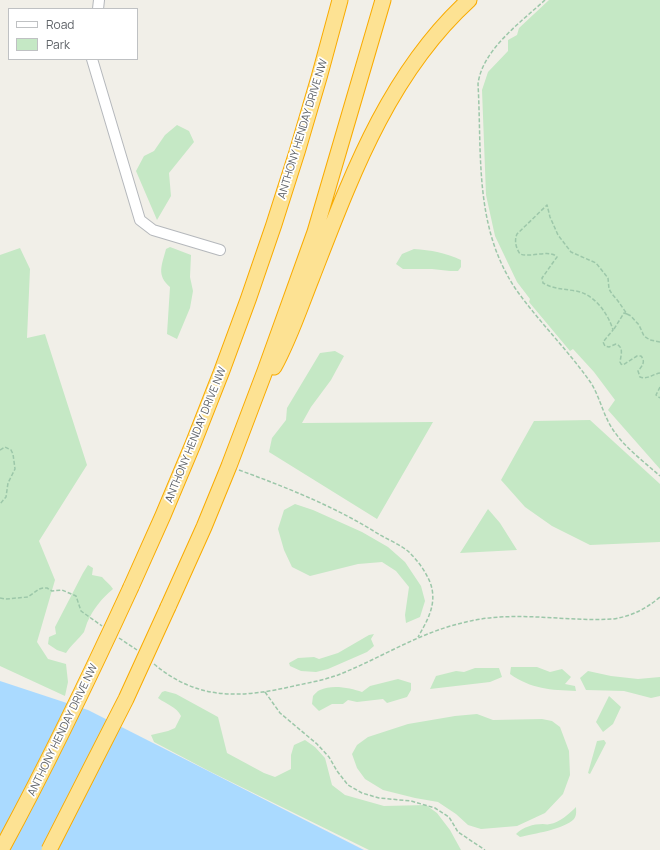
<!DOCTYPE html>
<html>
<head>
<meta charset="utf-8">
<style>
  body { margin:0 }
  #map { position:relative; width:660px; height:850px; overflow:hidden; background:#f1efe8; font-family:Manrope,sans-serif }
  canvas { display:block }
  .legend { position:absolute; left:8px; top:8px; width:130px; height:52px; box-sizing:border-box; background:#fff; border:1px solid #bfc1c3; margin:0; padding:5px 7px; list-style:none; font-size:12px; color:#5f6368 }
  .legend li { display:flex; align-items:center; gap:8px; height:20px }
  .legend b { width:20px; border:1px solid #bfc1c3 }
</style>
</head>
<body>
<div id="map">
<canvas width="660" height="850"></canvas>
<ul class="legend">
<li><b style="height:5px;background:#fff"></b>Road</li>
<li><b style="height:11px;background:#c5e8c5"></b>Park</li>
</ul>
</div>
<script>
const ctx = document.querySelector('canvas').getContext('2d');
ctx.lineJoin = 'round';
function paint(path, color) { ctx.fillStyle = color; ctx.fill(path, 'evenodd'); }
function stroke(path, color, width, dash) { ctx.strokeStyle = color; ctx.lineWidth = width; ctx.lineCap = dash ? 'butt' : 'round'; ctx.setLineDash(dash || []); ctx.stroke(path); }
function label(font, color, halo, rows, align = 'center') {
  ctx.font = font + ' Manrope,sans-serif'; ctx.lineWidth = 3.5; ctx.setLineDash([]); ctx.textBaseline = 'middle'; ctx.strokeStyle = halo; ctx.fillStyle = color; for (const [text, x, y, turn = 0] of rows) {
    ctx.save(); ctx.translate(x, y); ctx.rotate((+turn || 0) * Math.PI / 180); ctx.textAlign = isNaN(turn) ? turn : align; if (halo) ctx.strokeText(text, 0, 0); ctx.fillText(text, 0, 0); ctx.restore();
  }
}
paint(new Path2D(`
  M549,0H660V469L608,410L615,400L594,372L573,349L570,351L529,302L530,299L517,282L495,236L486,195L482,90L488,72L508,51V40L517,35L519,28Z
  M177,125L189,131L194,142L169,173L171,196L157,220L136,171L144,156L154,151L165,135Z
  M170,247L191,255L190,277L193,291L190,308L177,339L167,334L170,287C156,275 162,265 166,249Z
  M20,248L30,269L27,338L45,334L87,465L39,541L55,580L37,642L48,659L66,664L68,682L65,696L0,666V255Z
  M414,249C431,250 446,253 461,260V267L458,271H450L432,269H403L396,264L402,254Z
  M335,351L344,356L331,380L311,407L302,423L433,422L377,519L269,452L272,438L286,420L287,408L320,353Z
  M590,420L660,484V542L590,545L552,526L525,507L501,480L534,421Z
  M295,504L313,510L362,532L388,547L405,562L421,586L425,601L420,617L406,623L405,615L409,587L396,571L382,562L358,564L310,576L292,567L284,550L278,529L284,510Z
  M488,509L500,523L517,550L460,553Z
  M88,565L93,568L92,575L102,577C106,582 110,584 113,589C102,598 93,609 87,623C86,626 85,629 84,632C78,640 71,645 66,653L57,650L48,644L49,637L56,634L55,627L83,573Z
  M374,634L371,639L374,646L367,652L328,669L316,672L301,671L290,666L289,663L298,658L314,657L319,659L338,653L369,635Z
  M511,667H537L550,672L562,669L571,677L565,684L575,686L576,691C551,690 531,689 510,674Z
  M475,668H499L502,677L490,682L430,689L436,676L456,671L464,672Z
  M588,671L611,676L638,679L660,677V696L651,698L624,691L586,690L580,678Z
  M398,679L411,683V690L407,697L387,703L383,699L357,702L348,700L343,704H332L319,711L312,704L313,696C315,694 317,691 320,690C332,684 351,688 362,692L370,686Z
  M165,691L176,694L218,717L227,753L264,773L275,777L291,769V755L294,745L305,740L315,747L325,758L332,785L345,795L384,806L426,805L437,813L450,830L461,850H369L209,771L154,742L151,735L168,731L175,728L181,716C177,707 166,704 158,698L162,692Z
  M609,696L621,707L613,724L603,732L596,722Z
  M477,714L493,720L542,719L552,721L560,727L569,751L570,775L563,794L545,813L517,826L481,829L468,825L456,814L438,802L415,798L383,790L365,779L357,768L352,754L357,745L368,737L408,724L455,716Z
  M604,740L606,743L590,774L588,773L597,741Z
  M576,807C576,811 577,815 574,819C565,829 533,834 520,837L516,834C523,827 533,824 543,824C545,824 547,825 550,824C559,823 570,813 576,807Z`), '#c5e8c5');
paint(new Path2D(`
  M0,681L88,710L364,850H0Z`), '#aadaff');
const minor = new Path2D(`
  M98,9L99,0
  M92,59L140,220L153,230L220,250`);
const highway = new Path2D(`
  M274,367C290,338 300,307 312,277C351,177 388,74 469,0
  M131,587C218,398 288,201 340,0
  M168,607L204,527L229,466L265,371L315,232L383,0`);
stroke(minor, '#b5b8bc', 12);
stroke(highway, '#f9ab00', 17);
stroke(new Path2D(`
  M545,0C521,22 482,50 478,84C482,155 474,226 515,288C538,321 568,350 591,383C599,396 602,410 609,423C620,444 642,460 660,476
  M614,329L624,313L627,314
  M660,342L650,340L644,336L639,325L631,316L627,314L618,301L612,294L609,289L608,278L596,263L571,252L558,235L550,217L547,205L517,234C514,241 516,248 520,254C531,258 550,249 557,257L542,278L543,283C553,289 564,289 576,291C594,294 608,313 613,330L603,342L605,346L609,347L616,344C624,347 621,355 620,362L621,364L623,365L637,356H641C646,362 642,366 638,371L640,377C647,380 653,374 660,373
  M660,387L656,395L660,398
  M0,450L5,447L11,450L13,454L15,469L8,483L6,497L0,504
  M239,470C288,488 336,507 380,535C389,540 401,545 409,552C418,561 427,573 431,585C437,605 427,621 418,637
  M0,598L6,599L28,597L39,589L43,588H47L52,591L62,590L76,596L81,611L102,626
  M119,638L137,650
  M154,664C198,701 241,698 294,686C308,683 324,680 338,675C381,658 420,632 466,622C514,610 565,622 613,619C632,616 646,609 660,597
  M265,692L280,713L317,744L329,757L337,771L348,785L362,793L379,798L411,801L435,808L449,817L458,832L485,850`), '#9cc7a9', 1.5, [4, 2]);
stroke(minor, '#fff', 10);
stroke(highway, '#fde293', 15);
const highwayBridge = new Path2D(`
  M1,850C48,764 90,676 131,587
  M49,850L126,699L168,607`);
stroke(highwayBridge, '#f9ab00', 17, []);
stroke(highwayBridge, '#fde293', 15);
label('11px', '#5f6368', '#fff', [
  ["ANTHONY HENDAY DRIVE NW",303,129,-73],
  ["ANTHONY HENDAY DRIVE NW",196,435,-68],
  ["ANTHONY HENDAY DRIVE NW",63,730,-64]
]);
</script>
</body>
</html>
